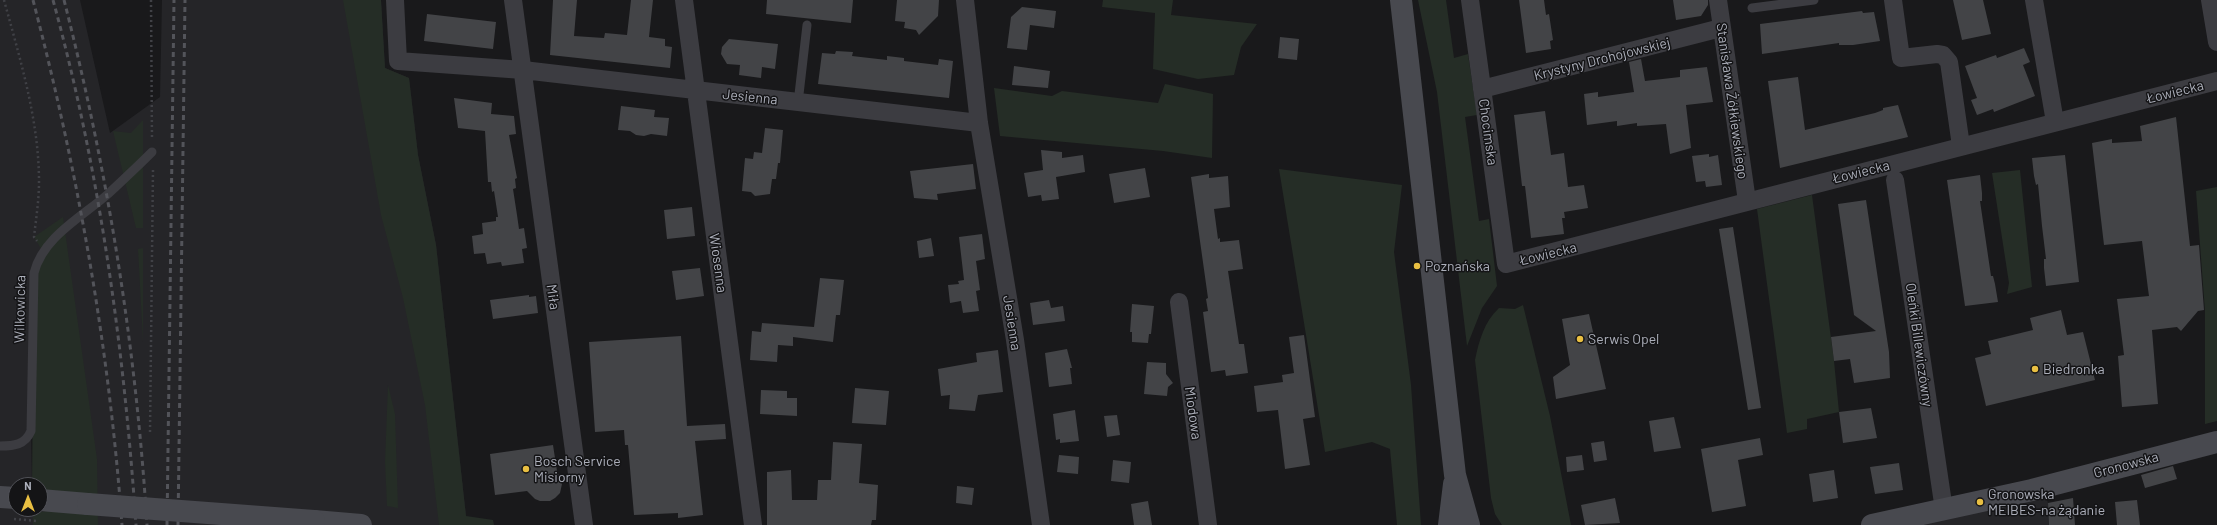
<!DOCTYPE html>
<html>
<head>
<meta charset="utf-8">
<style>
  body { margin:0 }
  #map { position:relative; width:2217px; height:525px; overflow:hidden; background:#19191b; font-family:Barlow,sans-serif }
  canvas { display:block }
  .north { position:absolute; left:8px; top:477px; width:40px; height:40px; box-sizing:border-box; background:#141416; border:1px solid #515258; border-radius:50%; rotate:0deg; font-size:11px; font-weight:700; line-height:16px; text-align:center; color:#acafba }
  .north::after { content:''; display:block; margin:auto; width:14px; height:18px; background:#e9bf42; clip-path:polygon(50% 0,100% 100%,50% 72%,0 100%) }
</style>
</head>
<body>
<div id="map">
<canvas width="2217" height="525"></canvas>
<div class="north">N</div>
</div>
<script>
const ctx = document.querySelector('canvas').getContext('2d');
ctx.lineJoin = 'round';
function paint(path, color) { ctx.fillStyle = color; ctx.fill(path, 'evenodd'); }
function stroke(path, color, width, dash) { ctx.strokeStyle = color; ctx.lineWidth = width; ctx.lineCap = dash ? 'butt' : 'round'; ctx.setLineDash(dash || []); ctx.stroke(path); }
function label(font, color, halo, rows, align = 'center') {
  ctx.font = font + ' Barlow,sans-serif'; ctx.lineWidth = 3; ctx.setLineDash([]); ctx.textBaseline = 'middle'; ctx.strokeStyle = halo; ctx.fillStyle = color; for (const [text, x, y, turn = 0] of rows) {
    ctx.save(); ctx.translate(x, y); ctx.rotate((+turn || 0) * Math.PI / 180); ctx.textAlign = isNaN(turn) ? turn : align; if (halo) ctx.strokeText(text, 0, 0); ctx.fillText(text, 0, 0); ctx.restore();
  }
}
paint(new Path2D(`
  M0,0H80L110,133L160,97L162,0H381L385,68L409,78L418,155L436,245L467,525H49L43,252L31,431L32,485H16V509H33V525H0Z
  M2043,487L2048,503L2049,525H1879Z`), '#252528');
paint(new Path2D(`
  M343,0H381L385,68L409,78L418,155L436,245L466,516L493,520L494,525H439L425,405L403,298L381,215Z
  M1103,0H1173L1171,15L1257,24L1241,47L1234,75L1198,79L1153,69L1155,13L1102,7Z
  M1418,0H1446L1454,58L1468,54L1477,115L1465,117L1479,221L1489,219L1497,286L1482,308L1467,346L1437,92Z
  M1165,84L1213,94L1212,158L1163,151L1000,136L994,88L1052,96L1062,91L1158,103Z
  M143,120V228H136L113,131L131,133Z
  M1279,169L1402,185L1394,252L1411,385L1421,525H1397L1390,449L1372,442L1325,452Z
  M2020,170L2032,287L2007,294L2009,283L1992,173Z
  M2217,187V421L2205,424V311L2196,191Z
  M1812,195L1834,361L1839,412L1807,419V429L1787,433L1757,209Z
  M63,217L97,459L98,525H33V513L95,504L40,492V485H32L34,273L43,252L34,237Z
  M143,248V342L138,249Z
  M1523,305L1550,416L1571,525H1502L1495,514L1491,498L1475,360C1479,341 1484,322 1499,308L1515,309Z
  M388,385L395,414L398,508L387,506L385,462Z`), '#252d26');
paint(new Path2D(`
  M553,0H577L574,36L604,38L605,33L627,35L631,0H653L649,37L665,39V46L672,47L670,68L550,55Z
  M767,0H853L851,23L766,14Z
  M897,0H939L938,16L919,35L916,30L904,28L905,22L895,21Z
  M1519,0H1544L1546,15L1549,14L1553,40L1550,41L1551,49L1526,53Z
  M1673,0H1708V5L1701,16L1676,20Z
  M1953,0H1983L1991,34L1962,40Z
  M1022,7L1056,11L1054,28L1030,25L1027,50L1007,48L1011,17Z
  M1862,11L1863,13L1874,12L1880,41L1853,45H1839V43L1762,54L1760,24Z
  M427,14L496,22L493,49L424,41Z
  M1280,37L1299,39L1297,60L1278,58Z
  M729,39L778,44L775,69L762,67L761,78L739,75L740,65L727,64L721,54L722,47Z
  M2024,48L2030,62L2023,65L2035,96L1994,112L1993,109L1977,115L1971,100L1977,98L1965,66L1996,55L1997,58Z
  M836,51L853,52L852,56L887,60V56L904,58V61L938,65L939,59L953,61L949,98L818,84L822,53L835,54Z
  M1641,59L1645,81L1680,77V70L1707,67L1713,102L1686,105L1691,148L1670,154L1666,124L1637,126V123L1617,126V121L1587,125L1584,94L1598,92V97L1634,92L1629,62Z
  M1014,66L1050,71L1048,88L1012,85Z
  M1798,77L1805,130L1875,113L1883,110V108L1898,105L1908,137L1780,168L1768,81Z
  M454,98L492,103L491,114L514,116L516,134L509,135L517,178L515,179L516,188L513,189L517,215L519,229L524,228L527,248L522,249L524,263L502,266L501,262L487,264L485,253L474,254L472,236L483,234L482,223L496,221V217H498L494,191L492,192L491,182H488L485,131L458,128Z
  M621,106L655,110L654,117L669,118L667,136L651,134L644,136L636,135L630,131L618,130Z
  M1545,111L1551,155L1564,153L1568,187L1584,185L1588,208L1564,212L1565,218H1562L1564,234L1531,238L1525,186H1522L1514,115Z
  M2176,117L2190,246L2199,245L2204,310L2198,311L2181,331L2177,327L2152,330L2158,404L2122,407L2118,356L2124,355L2117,299L2149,296L2148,289L2142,241L2104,245L2092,143L2112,139V143L2142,141L2140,126Z
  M765,128L783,130L780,163H778L776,179H772L770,194L755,196L751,192L742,191L745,158L753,159L754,152L762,153Z
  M1041,150L1062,152V158L1083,155L1085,172L1056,177L1059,199L1042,201L1041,195L1028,197L1024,173L1043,170Z
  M1709,154V157L1718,155L1722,185L1706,187L1705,181L1696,182L1692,156Z
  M2065,155L2079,282L2046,286L2044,268V259H2046L2042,226L2038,184L2036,185L2034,176L2032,158Z
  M973,164L976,189L937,194L938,200L914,198L910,171Z
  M1145,168L1150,197L1114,203L1109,174Z
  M1209,174V178L1228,176L1230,207L1214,209L1218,239L1220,238V242L1239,240L1243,269L1228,271L1239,344H1244L1248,373L1226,376L1225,370L1211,372L1203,312L1208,311L1206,299L1208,298L1191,177Z
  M1980,175L1982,193V201H1980L1991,276H1993L1995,284L1998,302L1965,306L1947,180Z
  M1866,200L1889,352L1890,378L1854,383L1850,359L1834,361L1831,337L1876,331L1854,315L1838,204Z
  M692,207L695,236L667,239L664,210Z
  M1733,227L1761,408L1748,410L1719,229Z
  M982,234L985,259L976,261L980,290L976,291L979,311L963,313L961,301L950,303L948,285L959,284L958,281L964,280L959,237Z
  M931,238L934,256L919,258L917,241Z
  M700,268L704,296L676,300L672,271Z
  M820,278L844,280L840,315H836L833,342L793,337V346L778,345L777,362L750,360L752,331L761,332L762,323L814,327Z
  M529,295V297L536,296L538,313L493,319L490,300Z
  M1049,300L1051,308L1063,306L1065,321L1033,325L1030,303Z
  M1132,304L1154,306L1151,334H1149L1148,343L1132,342V332H1130Z
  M2061,310L2067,335L2083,332L2095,380L1986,406L1975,358L1991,354L1988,341L2033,330L2030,318Z
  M1589,314L1606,389L1556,399L1553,377L1570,365L1562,319Z
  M1304,335L1315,417L1303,419L1310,465L1285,469L1278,410L1257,412L1254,386L1283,382L1282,375L1294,373L1289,337Z
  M681,336L687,426L725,424L726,439L695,441L703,515L678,518V513L634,515L628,445H625L624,430L595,432L589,342Z
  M1067,349L1072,368H1070L1072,384L1049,387L1045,353Z
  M998,350L1003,392L978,395L975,411L949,409L950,395L941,396L938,369L977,362L976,353Z
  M1147,362L1166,363V374L1173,383L1168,387L1167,396L1144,394Z
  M855,388L889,391L886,425L852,423Z
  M761,390L787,391V398H797V416L760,414Z
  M1871,408L1877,438L1843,443L1839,412Z
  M1075,410L1079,441L1060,443V439L1056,440L1053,414Z
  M1117,415L1120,435L1107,437L1104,416Z
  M1674,417L1681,448L1654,452L1649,421Z
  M1760,438L1763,455L1738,460L1746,506L1712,512L1701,449Z
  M1604,441L1607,460L1594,462L1591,443Z
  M833,442L862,444L859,483L878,485L876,520H872L871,525H767V472L791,470L792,500H817L818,480H831Z
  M553,445L557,471L562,484L560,493L555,498L550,501H540L535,499L527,491L495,495L490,454Z
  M1059,455L1079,457L1078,474L1057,472Z
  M1582,455L1584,470L1567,472L1566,457Z
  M1113,460L1131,462L1129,483L1111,481Z
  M1899,463L1903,490L1875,494L1870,467Z
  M2173,466L2177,479L2145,488L2141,475Z
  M1834,470L1838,498L1813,502L1809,474Z
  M957,486L974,488L972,505L956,503Z
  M1615,498L1620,523L1585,525L1581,505Z
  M2073,498L2075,525H2049L2048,503Z
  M2137,500L2140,525H2117L2115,502Z
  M1148,501L1152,525H1134L1131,504Z`), '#434447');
stroke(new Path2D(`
  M4,0C20,59 39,120 39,182C39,200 36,219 34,237L37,241
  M151,0L152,140
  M150,432L153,169
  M14,519L37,521`), '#404146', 2.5, [2, 3]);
stroke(new Path2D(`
  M1752,8L1814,0
  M798,103L807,25
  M0,446C14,446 25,445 31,431L34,273C43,237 82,217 108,194C123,180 138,166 152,152`), '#3c3c41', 9);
stroke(new Path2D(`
  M395,0L398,61L523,70L979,123
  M513,0L584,525
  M684,0L753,525
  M965,0L979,123L1015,340L1041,525
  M1470,0L1506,264L2217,81
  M1718,0L1747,201
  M1893,0L1901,58L1937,54L1943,55L1949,62L1961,146
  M2034,0L2055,122
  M2210,0L2217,42
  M1482,89L1721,28
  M1895,180L1944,510
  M1179,302L1208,525`), '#3c3c41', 18);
stroke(new Path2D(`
  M1401,0L1455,475L1469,525
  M0,497L16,498
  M40,500L88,504
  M314,521L361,525
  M1449,525L1454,484
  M1872,525L2032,490L2217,442`), '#48494f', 22);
stroke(new Path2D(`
  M33,0C78,172 109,347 122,525
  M53,0C100,171 124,349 136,525
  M64,0C108,172 136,348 147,525
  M167,525L174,0
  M178,525L185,0`), '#53545a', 3, [5, 4]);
stroke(new Path2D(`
  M88,504L314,521`), '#48494f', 22);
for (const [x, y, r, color] of [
  [1417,266,4,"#e9bf42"],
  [1580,339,4,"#e9bf42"],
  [2035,369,4,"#e9bf42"],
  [526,469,4,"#e9bf42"],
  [1980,502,4,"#e9bf42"]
]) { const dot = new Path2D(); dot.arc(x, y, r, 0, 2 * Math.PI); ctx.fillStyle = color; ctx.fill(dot); stroke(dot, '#141416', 1.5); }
label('14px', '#acafba', '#141416', [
  ["Krystyny Drohojowskiej",1602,59,-14],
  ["Łowiecka",2175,92,-14],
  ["Jesienna",750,97,6],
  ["Stanisława Żółkiewskiego",1732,101,82],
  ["Chocimska",1488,132,82],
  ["Łowiecka",1861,172,-14],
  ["Łowiecka",1548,254,-14],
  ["Wiosenna",718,263,82],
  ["Miła",553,297,82],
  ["Wilkowicka",20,309,-89],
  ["Jesienna",1012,323,81],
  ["Oleńki Billewiczówny",1919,345,82],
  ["Miodowa",1193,413,82],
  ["Gronowska",2126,465,-15]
]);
label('14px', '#acafba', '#141416', [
  ["Poznańska",1425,266],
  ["Serwis Opel",1588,339],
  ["Biedronka",2043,369],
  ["Bosch Service",534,461],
  ["Misiorny",534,477],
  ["Gronowska",1988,494],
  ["MEIBES-na żądanie",1988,510]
], 'left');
</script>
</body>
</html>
